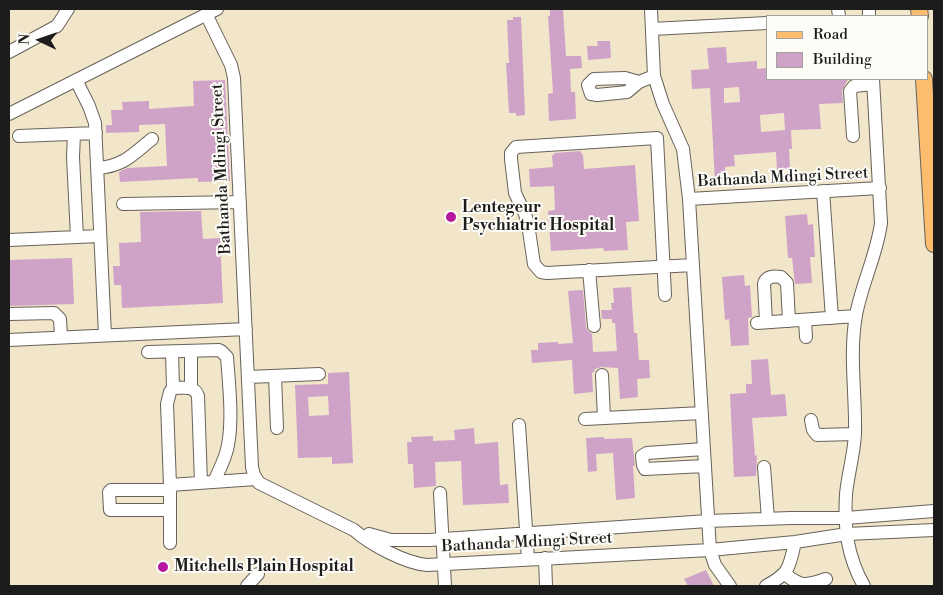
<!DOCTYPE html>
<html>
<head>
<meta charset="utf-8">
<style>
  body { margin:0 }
  #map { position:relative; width:943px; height:595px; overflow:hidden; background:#f1e5ca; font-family:"Libre Bodoni",serif }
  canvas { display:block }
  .frame { position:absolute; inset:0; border:10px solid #1c1c1c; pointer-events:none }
  .legend { position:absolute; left:766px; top:15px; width:162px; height:65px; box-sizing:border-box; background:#fdfcf7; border:1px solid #a3a29f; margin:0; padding:6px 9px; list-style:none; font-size:15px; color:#1c1c1c }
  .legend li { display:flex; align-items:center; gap:10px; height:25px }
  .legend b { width:25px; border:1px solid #a3a29f }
  .north { position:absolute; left:15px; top:15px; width:50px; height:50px; -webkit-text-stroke:4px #fdfcf7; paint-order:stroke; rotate:273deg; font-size:14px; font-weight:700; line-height:20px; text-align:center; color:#1c1c1c }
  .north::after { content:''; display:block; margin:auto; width:18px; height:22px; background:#1c1c1c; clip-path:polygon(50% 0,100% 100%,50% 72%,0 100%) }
</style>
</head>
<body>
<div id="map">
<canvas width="943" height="595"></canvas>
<div class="frame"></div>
<ul class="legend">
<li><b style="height:6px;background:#fcbd6f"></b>Road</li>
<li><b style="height:14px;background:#cfa3c8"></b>Building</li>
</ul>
<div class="north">N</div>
</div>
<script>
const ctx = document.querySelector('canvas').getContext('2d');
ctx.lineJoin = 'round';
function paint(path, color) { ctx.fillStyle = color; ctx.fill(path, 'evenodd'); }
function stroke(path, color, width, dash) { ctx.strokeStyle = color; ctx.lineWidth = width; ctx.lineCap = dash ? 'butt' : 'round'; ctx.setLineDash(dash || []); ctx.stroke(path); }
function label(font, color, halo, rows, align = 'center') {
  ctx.font = font + ' "Libre Bodoni",serif'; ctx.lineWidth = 4; ctx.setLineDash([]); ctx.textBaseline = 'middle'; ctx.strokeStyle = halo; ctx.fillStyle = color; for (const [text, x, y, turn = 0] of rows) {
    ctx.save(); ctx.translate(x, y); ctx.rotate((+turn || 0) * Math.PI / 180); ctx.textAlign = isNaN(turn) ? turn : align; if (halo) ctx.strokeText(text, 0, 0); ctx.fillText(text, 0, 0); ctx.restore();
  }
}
paint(new Path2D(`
  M550,9H563L566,56H581L582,68L570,69L571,92H575L576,119L549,121L548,94L553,93L548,16H550Z
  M513,17H521L525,115L516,116V113H509L506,63H509L507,20H513Z
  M597,41H610L611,58L588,60L587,46H598Z
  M726,47L727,63L757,61V69L767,68V79H848L842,91L843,103L819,104L821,129L791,130L792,149H789L790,169L777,170L776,152L734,155L735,166L725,167L726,182L715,183L710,88L692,89L691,70L709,69L707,48ZM739,87L740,102L724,103V88ZM784,113L785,130L761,132L760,115Z
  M225,80L230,181L198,182V178L120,182L119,172L127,168L167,166L165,124L139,125V132L106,133V125H112L111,110H123L122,102L149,101V109L194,106L193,81Z
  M580,151L583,155L584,169L635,165L639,221L626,222L628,250L604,251L603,248L551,251L548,211L555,210L554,186L530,187L529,169L553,167L552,156L555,153Z
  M201,211L203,239L220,238L223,303L122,308L121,285H114L113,266H120L119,243L141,242L140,212Z
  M807,214L808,225L813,224L815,257H810L812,283L795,284L792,258H788L785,216Z
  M72,258L74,304L9,306V260Z
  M744,275L745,286L750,285L752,317L748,318L749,345L731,346L729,319L725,320L722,277Z
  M631,287L634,333H637L639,360H649L650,378L637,379L638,397L620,399L618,368L601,367L595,369L594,372L592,373L593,392L574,394L572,360L532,363L531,350H538V343L558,342V344L573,343L568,291L583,290L586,327L588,331L592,334L593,352L617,351L615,323H612V319H602L601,310H612L611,303H614L613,288Z
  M768,359L771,395L785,394L787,416L752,418L755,456L757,455L756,476L734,477L730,394L746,393V384H752L751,360Z
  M349,372L353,463L332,464V457L298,458L295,385L328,384V373ZM328,396L329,415L309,416L308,397Z
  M474,428L475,444L498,442L500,485L508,484L509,503L463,505L461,461L435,462L436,486L414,488L413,464H408L407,442H412L411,437L433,436V441L455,440L454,430Z
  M604,437V439L632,438L635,466H633L635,498L616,500L613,453L596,454L597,471L588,472L586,438Z
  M706,570L714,586H688L684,579Z`), '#cfa3c8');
const minor = new Path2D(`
  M651,9L654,76L663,104L683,149L689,199L710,550L715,565L730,586
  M838,9L839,16
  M869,9V16
  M206,14L231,65L234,78L252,467L254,475L259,483L354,530C371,545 405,563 427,565L710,550L795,542L847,534L934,530
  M652,29L767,23
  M9,52L57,26L68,9
  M76,80L89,106L95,123L105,335
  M639,82L625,78L594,79L588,85L591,94L597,95L627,92L639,82L654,76
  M9,114L217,9
  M74,134L73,157L77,237
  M19,136L96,133
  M853,136L850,91L854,86L873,84
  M98,168C124,166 133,154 152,139
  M823,191L832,318
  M689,199L880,188
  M123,204L240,202
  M9,240L100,236
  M589,270L594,326
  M665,295L657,138L516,147L511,153V159L515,193L525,214L528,224L534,264L541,272L547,273C595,270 644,268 693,265
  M9,314L54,313L60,319L61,337
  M805,320L806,337
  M766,322L764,284C766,276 774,276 781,277L787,283L789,321
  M757,323L856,316
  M9,340L246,329
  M191,351V388
  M148,352L219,350L221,351L227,357C229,384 233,419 228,445C226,458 219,470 214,482
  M602,375L604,418
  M275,376L277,428
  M248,377L319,374
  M173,388C184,388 194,385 198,396L201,483
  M585,419L702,413
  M811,420L813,430L817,435L855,434
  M519,425L528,559
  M704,449L647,453L642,456L643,465L645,469L705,466
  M764,467L768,519
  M170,485L256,479
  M440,493L445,586
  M170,510H110L109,492L111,490H170
  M369,534L391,540H429L708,521L791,518H846L934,511
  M170,543V485L167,404L170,392L173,388L172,352
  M545,558L546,586
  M785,574C802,588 806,585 826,579
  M247,586L258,574
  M766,586C790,573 789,568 795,542
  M864,586C847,556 844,528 846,494C848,474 854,454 855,434C856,394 849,355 856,315C862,283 877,254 881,223L873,79`);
const major = new Path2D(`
  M919,9L920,16
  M924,79L934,244`);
stroke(minor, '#676259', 14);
stroke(major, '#676259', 18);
stroke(minor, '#fff', 12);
stroke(major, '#fcbd6f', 16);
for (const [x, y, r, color] of [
  [451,217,6,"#b5179e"],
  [163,567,6,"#b5179e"]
]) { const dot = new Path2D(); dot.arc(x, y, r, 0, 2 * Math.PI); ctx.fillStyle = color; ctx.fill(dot); stroke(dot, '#fdfcf7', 2); }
label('16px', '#1c1c1c', '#fdfcf7', [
  ["Bathanda Mdingi Street",222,169,-93],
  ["Bathanda Mdingi Street",783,178,-3],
  ["Bathanda Mdingi Street",527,543,-3]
]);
label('bold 16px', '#1c1c1c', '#fdfcf7', [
  ["Lentegeur",462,208],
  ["Psychiatric Hospital",462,226],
  ["Mitchells Plain Hospital",174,567]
], 'left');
</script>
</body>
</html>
